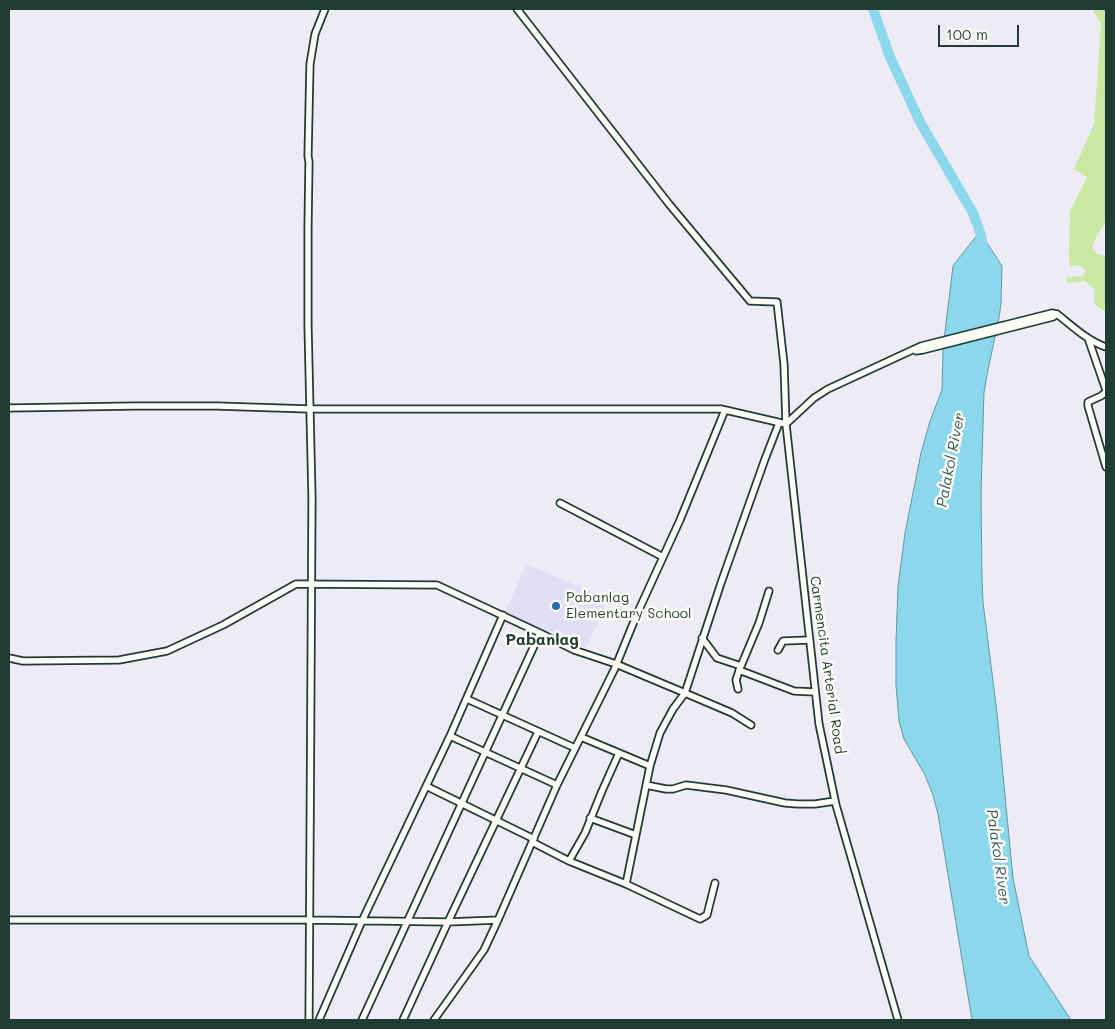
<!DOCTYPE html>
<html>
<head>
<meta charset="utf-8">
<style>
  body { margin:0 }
  #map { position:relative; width:1115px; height:1029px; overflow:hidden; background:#ecebf6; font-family:Mali,sans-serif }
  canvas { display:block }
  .frame { position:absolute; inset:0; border:10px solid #1f3d34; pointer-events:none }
  .scale { position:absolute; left:938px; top:25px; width:81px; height:22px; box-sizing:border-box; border:2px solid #1f3d34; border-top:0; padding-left:6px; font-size:15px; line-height:18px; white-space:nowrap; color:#1f3d34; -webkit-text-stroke:4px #fdfcf7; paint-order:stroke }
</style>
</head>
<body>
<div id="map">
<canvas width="1115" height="1029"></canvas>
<div class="frame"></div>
<div class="scale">100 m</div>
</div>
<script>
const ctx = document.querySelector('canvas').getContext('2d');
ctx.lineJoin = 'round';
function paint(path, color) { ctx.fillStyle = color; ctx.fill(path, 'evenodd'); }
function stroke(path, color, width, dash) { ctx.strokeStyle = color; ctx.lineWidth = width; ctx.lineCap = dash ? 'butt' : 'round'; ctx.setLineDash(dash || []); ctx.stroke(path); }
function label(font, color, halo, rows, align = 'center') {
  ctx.font = font + ' Mali,sans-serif'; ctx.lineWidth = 5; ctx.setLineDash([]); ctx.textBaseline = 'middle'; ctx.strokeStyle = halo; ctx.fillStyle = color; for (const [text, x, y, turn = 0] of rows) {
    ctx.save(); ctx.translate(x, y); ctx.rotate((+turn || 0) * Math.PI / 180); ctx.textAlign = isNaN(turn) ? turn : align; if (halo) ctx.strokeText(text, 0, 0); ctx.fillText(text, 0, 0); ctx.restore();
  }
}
paint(new Path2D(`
  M526,564L608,599L586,648L505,613Z`), '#e0dff5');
paint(new Path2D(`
  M1092,9H1106V195H1105L1106,201V222L1097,235L1092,248L1097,254L1105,256L1106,267V312L1094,304L1095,290L1085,281L1068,283L1066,278L1083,276L1086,270L1079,265L1070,266L1069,258L1070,211L1087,177L1074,169L1094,124L1101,24Z`), '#c9e9a2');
const water = new Path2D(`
  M980,232L1002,266L1001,303L999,318L988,370L984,392L981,493L982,579L983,602L997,713L1013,878L1029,956L1071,1020H972L938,814L933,795L925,775L904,739L899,721L896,685V642L898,586L905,533L921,453L930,421L942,390L943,348L953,266Z`);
paint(water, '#8bd7eb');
stroke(water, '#6099a2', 1);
stroke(new Path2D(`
  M873,9L890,57L920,122L973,213L980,232L983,245`), '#8bd7eb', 10);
const street = new Path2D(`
  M517,9L669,204L750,301L777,302L784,364L786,424L819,724L836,805L898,1020
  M1088,338L1106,390
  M916,351L923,350L1053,317L1057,314
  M1106,392L1101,396L1088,402V406L1106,467
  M9,408L135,406H217L309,409H721L786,424
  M786,424L814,398L828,389L921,346L1052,313L1057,314C1072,326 1088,341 1106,347
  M560,503L663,557
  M702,638L717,658L741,666L759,623L769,591
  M778,650L783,641L809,640
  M9,658L23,661L119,660L167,651L223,625L296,584L437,585L540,633L574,650L616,664L685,693L732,713L751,725
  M739,670L794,691L815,692
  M738,689L736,680L740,668
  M467,699L575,748
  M450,736L557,785
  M581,737L650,766
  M646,785L666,789H673L686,785L726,790L785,803L798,804H815L835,801
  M426,786L534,839
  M590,818L636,835
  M532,842L569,861L626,884L700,919L707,915L715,883
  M569,861L585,833L602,791L619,753
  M626,884L650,766L660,733L673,709L685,693L721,583L765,459L779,423
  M9,920H309L448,922L498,920
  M309,1020L312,498L308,325V227L309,162L308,156L310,64L315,34L325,9
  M319,1020L362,921L450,736L503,615
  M362,1020L540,633
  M403,1020L448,922L538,732
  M434,1020L484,950L498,920L557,785L615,668L637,614L680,520L725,410`);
stroke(street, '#1f3d34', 9);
stroke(street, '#fdfcf7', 5.5);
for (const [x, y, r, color] of [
  [556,606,5,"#1f6fb2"]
]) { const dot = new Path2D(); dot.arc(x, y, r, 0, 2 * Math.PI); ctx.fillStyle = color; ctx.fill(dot); stroke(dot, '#fdfcf7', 2); }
label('14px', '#1f3d34', '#fdfcf7', [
  ["Pabanlag",566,598],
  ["Elementary School",566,614]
], 'left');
label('14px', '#1f3d34', '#fdfcf7', [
  ["Carmencita Arterial Road",827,665,82]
]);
label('italic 15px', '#355c59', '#fdfcf7', [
  ["Palakol River",951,460,-79],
  ["Palakol River",998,857,82]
]);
label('bold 16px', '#1f3d34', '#fdfcf7', [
  ["Pabanlag",542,640]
]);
</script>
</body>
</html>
